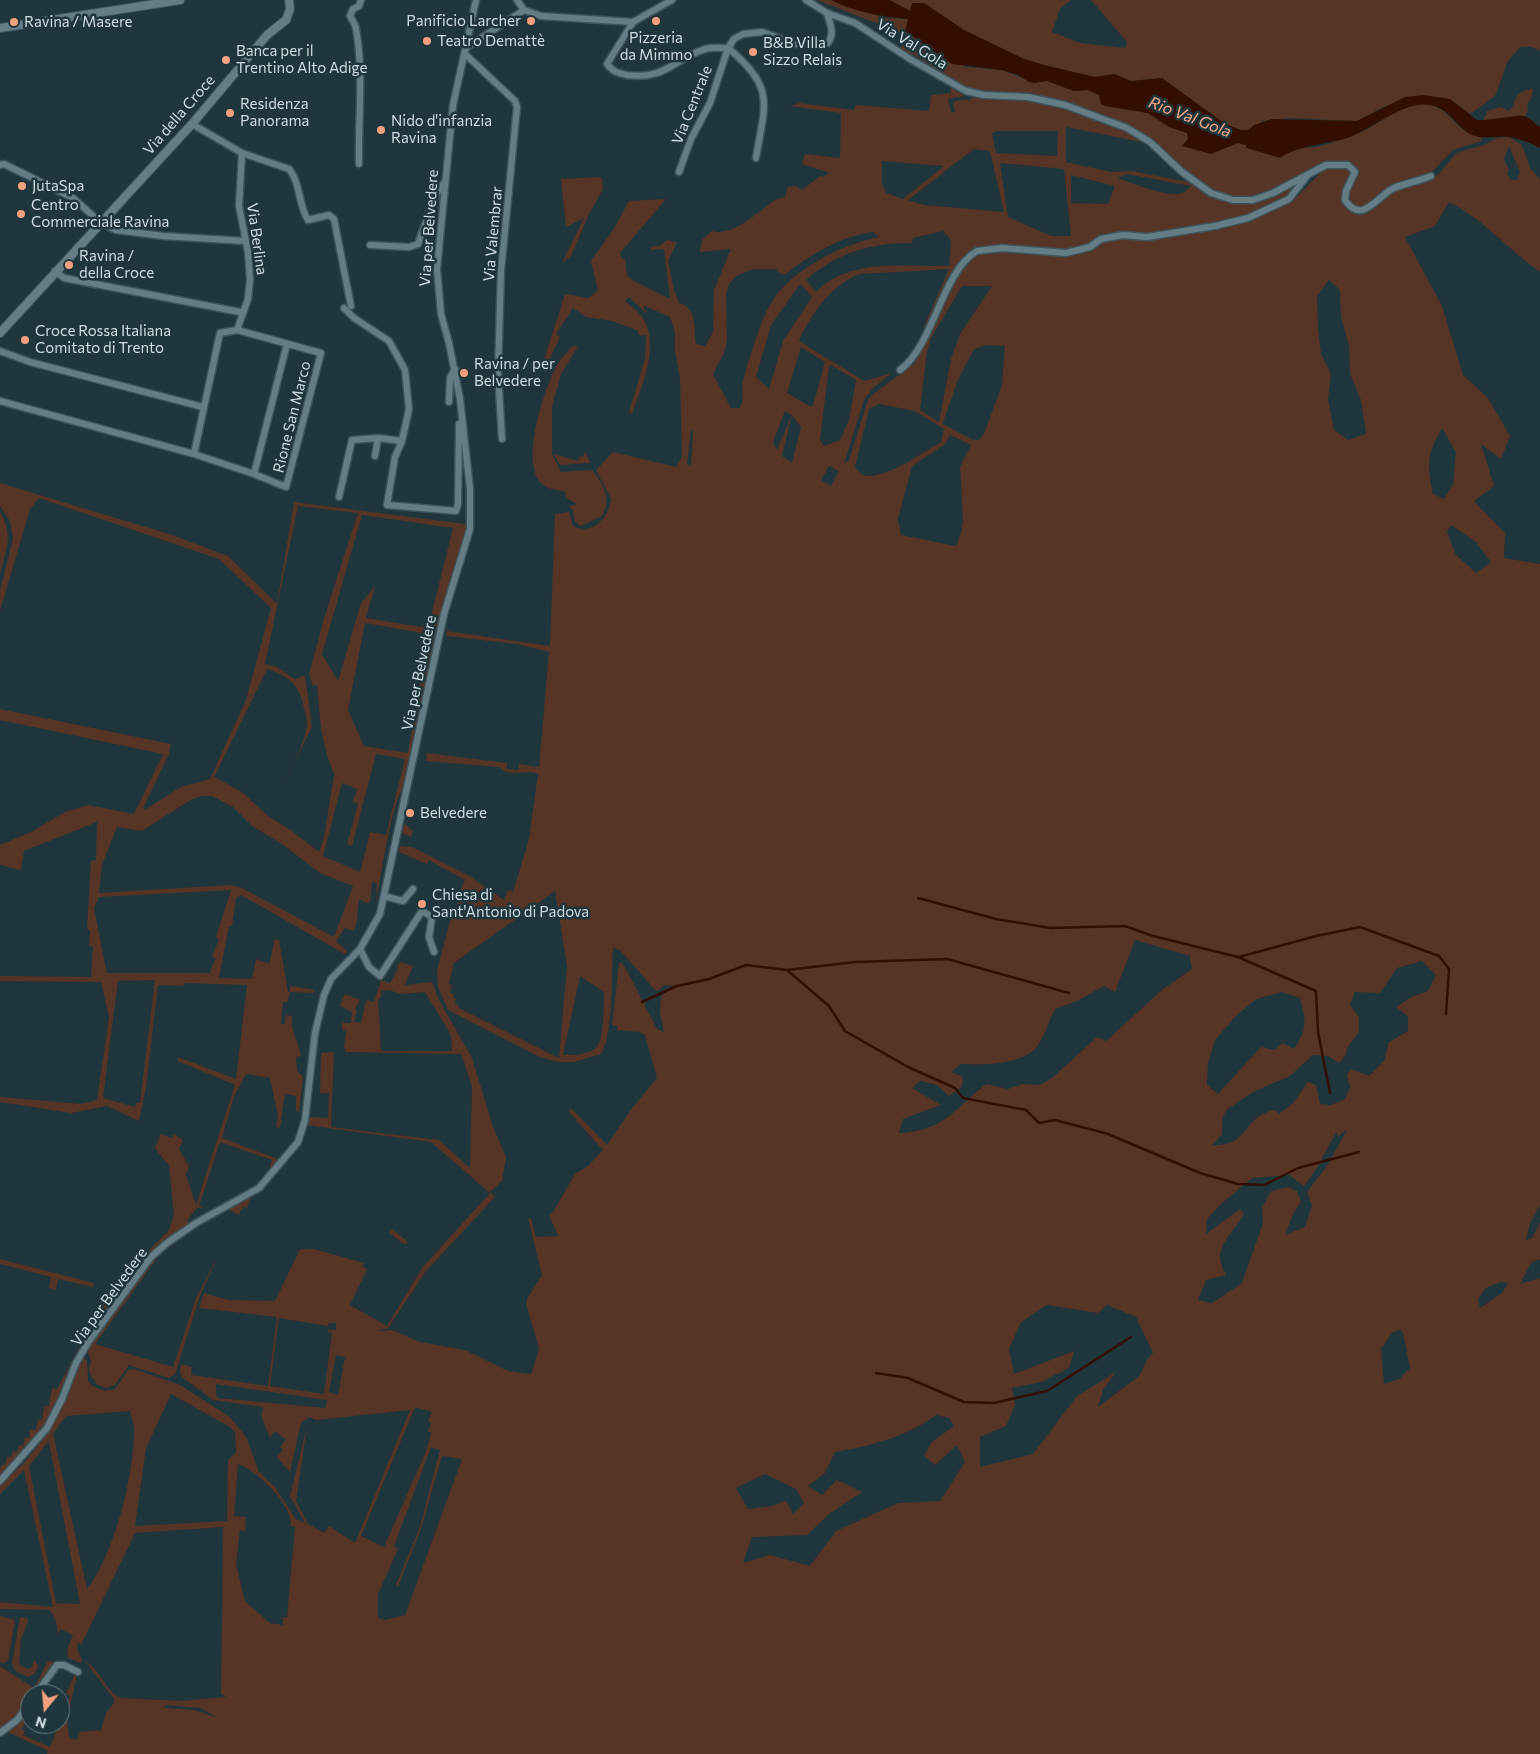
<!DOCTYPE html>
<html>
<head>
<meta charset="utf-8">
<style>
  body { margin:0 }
  #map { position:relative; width:1540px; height:1754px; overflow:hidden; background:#1f363d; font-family:Commissioner,sans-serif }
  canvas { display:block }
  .north { position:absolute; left:20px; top:1684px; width:50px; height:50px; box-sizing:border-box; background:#1f363d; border:1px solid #65797f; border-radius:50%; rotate:197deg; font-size:14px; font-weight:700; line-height:20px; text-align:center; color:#cfdde1 }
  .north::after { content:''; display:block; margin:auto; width:18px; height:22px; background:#f2a07f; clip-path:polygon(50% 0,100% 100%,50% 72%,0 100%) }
</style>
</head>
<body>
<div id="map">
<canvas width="1540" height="1754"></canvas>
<div class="north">N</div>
</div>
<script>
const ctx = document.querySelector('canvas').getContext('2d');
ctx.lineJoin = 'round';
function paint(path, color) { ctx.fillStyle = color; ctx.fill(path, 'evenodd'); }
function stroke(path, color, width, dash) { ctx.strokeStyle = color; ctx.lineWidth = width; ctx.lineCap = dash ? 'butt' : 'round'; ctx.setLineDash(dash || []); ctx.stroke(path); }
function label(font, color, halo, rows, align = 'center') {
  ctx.font = font + ' Commissioner,sans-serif'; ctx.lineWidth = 5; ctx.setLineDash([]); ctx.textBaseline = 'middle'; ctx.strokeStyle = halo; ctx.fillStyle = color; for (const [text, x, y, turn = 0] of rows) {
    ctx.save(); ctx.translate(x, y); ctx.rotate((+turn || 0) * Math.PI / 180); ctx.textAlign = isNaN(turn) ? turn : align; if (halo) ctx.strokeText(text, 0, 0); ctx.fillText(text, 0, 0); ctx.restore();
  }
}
paint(new Path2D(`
  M817,0H831L885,18L908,19L965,67L1002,70L1022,78L1047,81L1074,91L1088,90L1099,95L1105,106L1148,113L1169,127L1187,133L1188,139L1182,146L1211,153L1238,143L1246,145V147L1250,149L1281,158C1292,147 1306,149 1320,146C1333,143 1345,139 1357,134C1380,125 1405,99 1431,105C1445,109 1449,117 1458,125C1464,132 1474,135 1482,138V141L1453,150L1430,174L1392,186L1364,208L1351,204L1347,200V193L1357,170L1347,163L1309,170L1272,191L1253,198L1233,197L1221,194L1198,182L1139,132L1021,94L991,93L964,87L913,54L911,56L901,50L904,34Z
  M890,0H1071L1060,9L1052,32L1080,43L1125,48L1127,42L1091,0H1540V51L1532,47H1520L1508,61L1495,96L1470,114L1450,99L1385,106L1357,121L1288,118L1263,121L1248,130H1241L1225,124L1162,78L1130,81L1114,74L1095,77L1058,69L1024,59L964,30L910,11Z
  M951,88L965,96L948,99L951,113L955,112L953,102L968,99L969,102L971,98C1023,96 1076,106 1123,130C1130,134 1136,136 1142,142L1066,127V162L1111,172L1132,171L1188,182L1209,194L1253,202L1294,184L1297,186L1288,198L1247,217L1214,223L1147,236L1121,232L1066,252L1002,245L972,249L975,250L922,331L949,269L860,274C832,284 810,315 799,341L864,381L892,373L873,388L864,400L844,464L849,460L868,400L872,395L915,363L925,337L960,272L976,255L1009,250L1061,256L1123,237L1151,239L1249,221L1292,202L1327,166L1348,167L1352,170L1346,205L1370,210L1392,193L1432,178L1440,173L1456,153L1484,145L1497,138L1509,137L1522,145L1530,168L1540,179V272C1509,250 1483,219 1449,202L1435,226L1405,237L1442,306L1463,375L1488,398L1510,436L1501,459L1481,444L1494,486L1474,501L1505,533L1504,558L1540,564V1205L1530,1223L1526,1240L1532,1238L1540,1222V1259L1531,1263L1520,1284L1540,1278V1754H47L48,1751L8,1732L19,1723L30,1707V1714L22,1729L25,1731L23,1735L50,1747L70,1696L66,1694L75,1673L77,1675L67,1720L69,1738L77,1740L80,1732L101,1730L106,1713L114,1703V1699L85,1661C101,1670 104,1690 121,1698L181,1701L226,1697L221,1694L223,1527L135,1533L81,1645L78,1642L77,1649L82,1660L81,1663L68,1658L67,1650L73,1635L60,1629L58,1635L56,1621L50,1610L0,1609V1602L53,1607L24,1470L0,1494V1485L23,1464L52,1428V1426L82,1358L87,1360L88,1381C95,1390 105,1392 115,1389L128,1370L134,1369L180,1385L230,1417L246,1437L259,1472L274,1486L296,1519L305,1523L290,1496L307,1426L296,1501L308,1524L324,1533L329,1526L355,1543L410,1410L316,1420L309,1417L301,1423L290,1472L277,1457L283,1450L280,1447L286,1440L275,1431L270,1438L261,1416L263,1407L213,1400L182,1377L180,1371L182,1364L192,1367L191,1375L268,1386L277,1317L199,1308L204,1293L228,1300L275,1301L300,1249H314L364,1263L362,1266L367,1269L350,1305L387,1326L422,1268L490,1193L431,1142L306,1125L307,1117L328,1118L329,1093H320L321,1053L334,1052L331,1127L439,1140L470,1168L472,1086L461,1054L346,1052L344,1047L346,1031H342V1023H351L352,1012L340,1006L345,994L360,1000L355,1009L357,1010L354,1022L361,1023L366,1000L374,1002L381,980L390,983L398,969L396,968L400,962L413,966L405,985L432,982L439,1000L472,1058L493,1127L506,1157L502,1181L490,1192L495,1197L426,1271L388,1328L376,1331L392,1330L420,1342L465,1350L508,1371L531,1374L539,1349L527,1307V1299L542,1275L528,1218L531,1219L536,1237L558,1236L549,1215L553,1212L575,1174L588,1166L603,1150L569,1112L571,1108L607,1145L633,1107L657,1078L645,1035L640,1032L617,1030V1026L612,1025L619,963H622L625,967L657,1029L664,1032L660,1013L661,996L676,986L664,985L658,991L654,989L620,950L613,948C611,975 614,1032 601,1054L574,1062H558L540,1057L448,1010L438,987L437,971L449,924L460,897L458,896L465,880L429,860L427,864L399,852L400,846L412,847L471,877L504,900L508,890L513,892L529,839L538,774C526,769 509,778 499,767L426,761L427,753L507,763V769L519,770V764L539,767L549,652L517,644L446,636L447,631L550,646L555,514L569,512L573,526C593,536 609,517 611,499L596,470L613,452L676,467L682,456L680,379L675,351V332L670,317L643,305L647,314L629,297L625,301C633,308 642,313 646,324C658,351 641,388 632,414L629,412L645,359L646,335L640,336L637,330L612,321L586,317L573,308L556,334L560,337L544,371L541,369L565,294L589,298L598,290L591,261L613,230L629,201L666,199L620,253L621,258L625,259L627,275L632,280L670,299L664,249L650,250L652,246H659L667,240L677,242L668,261L674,290L679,303C697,307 694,329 696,344L705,346L713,332L714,290L731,249L700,252L702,240L712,231C726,235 741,225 753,217V215C765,211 770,199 785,197L788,187L796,186L802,190L820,176L824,177L829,173L802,164L805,154L840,158L841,113L790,106L799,103L854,110L856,105L929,111L931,95L951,93ZM997,131H1058L1057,156L996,153L992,133ZM1509,146L1520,172L1517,180H1511L1507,173L1509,170L1504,159ZM974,149L990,151L1004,212L924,205L908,200ZM882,161L943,166H944L903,199L886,193L882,184ZM1000,163L1064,169L1071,236H1051L1008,217ZM1127,174L1191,186C1189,188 1185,192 1182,193C1170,198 1130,183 1118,178ZM1071,175L1115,186L1108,204L1071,203ZM943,231L951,240L949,266C906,267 849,257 816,292L806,280C836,253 873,242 912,243L913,238ZM873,232L879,237C842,244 788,271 770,305C759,324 754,346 747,366C746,372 743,379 742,385C742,393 744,400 740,408H731L713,374L724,353L727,340L726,295L729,284L736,276L753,269H777L776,271L784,275C809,256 840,236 873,232ZM1329,280L1340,290L1341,317L1349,346L1350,374L1361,400L1366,434L1348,440L1334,430L1328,399L1331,374L1321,354L1318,328L1317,296ZM800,284L812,297L783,341L769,389L756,377L771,325ZM962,286H992L960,334L951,359L939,422L920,410L927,351L931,338ZM987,345L1005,346L1002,385L984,434L979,440H973L943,424V422L958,380L974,349ZM801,347L825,362L813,406H809L787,393ZM831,365L856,380L849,420L840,440L824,446L820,440L829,366ZM879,404L915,411L944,429L941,442C922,453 890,476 868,476C862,476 858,471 855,467L869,409ZM785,411L792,415L777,450L773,442ZM792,415L801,427L792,463L782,456ZM1442,428L1456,452L1453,485L1444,499L1433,494C1427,463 1426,457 1442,428ZM691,430L693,432L691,465L687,464ZM950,435L971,445L960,467L963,520L961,533L956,546L901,535L898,519L912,466L945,444ZM829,466L839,471L831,486L821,480ZM1451,525L1476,542L1491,562L1476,573L1456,555L1447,532ZM555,891L567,966L559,1058L459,1008V1005L455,1004L456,999L453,998L454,994L450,993L452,985L449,984L454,963ZM1135,940L1190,956L1192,969L1163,989L1106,1041L1097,1037L1052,1078L1040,1085L1022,1084L1008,1089L986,1084C954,1109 944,1131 899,1133L903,1119L941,1105L912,1088L920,1081L937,1085L949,1096L962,1087L963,1077L951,1072L961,1064C981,1065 1016,1065 1033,1051C1044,1041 1048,1022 1055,1009L1077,1001L1104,986L1115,992ZM1422,961L1436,975L1428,991L1411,997L1396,1007L1408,1016V1031L1389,1042L1384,1061L1369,1076L1351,1069L1347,1075L1350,1088L1345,1099L1331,1105L1320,1104L1316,1085L1308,1082L1293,1103L1279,1114L1275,1110C1241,1116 1252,1146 1213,1145L1222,1134V1120L1226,1110L1253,1092L1290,1076L1313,1055L1328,1056L1339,1063L1346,1055L1347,1048L1359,1032V1017L1350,1005L1355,992L1380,993L1397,968ZM580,976L604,992C604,1004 604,1038 597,1047C589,1055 573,1055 563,1055ZM388,990L402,994L425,992L451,1035L452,1051H381L378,999L381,998V991ZM1282,992L1300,998C1306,1022 1308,1028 1294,1049L1282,1043L1275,1050L1261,1047L1218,1094L1207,1085L1208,1063L1215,1040L1237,1015L1256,999ZM1347,1130L1327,1166L1307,1192L1312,1205L1305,1227L1286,1234L1293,1214L1301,1202L1297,1191L1288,1187L1271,1191L1262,1208L1263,1223L1242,1283L1212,1303L1198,1300L1206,1280L1226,1275C1210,1248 1231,1237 1244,1214L1240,1209L1206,1234L1207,1219L1221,1204L1252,1178L1289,1175L1304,1186L1317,1168L1336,1132L1338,1136ZM1500,1282L1508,1283L1502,1293L1480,1308L1478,1299L1486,1288ZM1047,1305L1098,1313L1107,1305L1136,1317L1153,1353L1148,1358L1139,1376L1098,1407L1103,1390L1116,1372L1077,1396L1033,1454L980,1467V1437L1006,1426L1015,1405L1012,1388L1041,1382L1069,1368L1074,1351L1014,1374L1009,1349L1021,1322ZM279,1318L328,1326L329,1323H336V1330L328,1329V1332L332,1333L324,1394L270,1386ZM1399,1330L1403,1332L1410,1368L1399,1379L1384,1384L1381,1349L1392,1333ZM336,1355L345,1357L338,1395L329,1392ZM216,1384L327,1400L325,1408L218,1398L216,1395ZM171,1394L230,1427L235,1433L236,1453L228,1460L227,1521L135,1526L146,1448ZM415,1407L432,1412L428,1421L431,1423L428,1431L431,1433L427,1449L384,1547L361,1536ZM130,1411C132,1419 135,1427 134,1434C133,1479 114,1554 87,1589L53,1434L66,1416ZM936,1415L949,1418L954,1426L932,1442L924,1456L935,1465L957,1445L965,1462L940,1501L898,1503L836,1531L810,1566L770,1555L743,1563L752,1537L807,1535L829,1514L862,1492L837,1480L822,1495L808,1486L825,1473L835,1452C870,1446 907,1437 936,1415ZM48,1442H49L80,1604L56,1603L29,1466ZM431,1447L440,1450L420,1527L396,1585L398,1586L421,1529L442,1456L462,1459L405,1615L385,1620L378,1618V1594L398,1549L394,1546ZM238,1464C258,1471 292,1504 291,1526L295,1527L287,1617H283V1625L270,1623L245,1601L236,1564L240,1530L245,1531L246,1517L234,1516ZM765,1474L796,1489L804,1503L793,1514L786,1500L773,1506L748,1509L736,1488ZM165,1705L200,1708L218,1718L195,1710L165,1708Z
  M1533,89L1531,99L1527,104L1528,110L1525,117L1519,115L1515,118L1483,121L1487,111L1501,107L1509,111C1518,101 1513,91 1533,89Z
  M602,177L603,189L589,214L571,256L562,263L584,218L566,227L561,179Z
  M578,346L561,374L552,407V454L561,472L592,470C604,485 612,499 602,516L581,526L575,522L573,510L569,507L577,504L567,498L565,492C557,490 546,489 540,482C521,458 544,390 557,365C560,359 567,353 571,347Z
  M585,451L590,463L560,465L554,454L578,461L580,456L583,457Z
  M0,483L169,534L228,556L277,604L294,502L466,524L463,544L443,608L403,788C391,805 381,877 376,902L377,883L372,882L370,903H366L360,899C355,910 360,920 353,931L345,928L336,941L347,951L345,954L241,895L236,898L232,926H229L219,978L252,979L256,959L270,964L274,939L279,940L288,992H290V986L315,990L313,993L290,992L287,1002H283L281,1024H285L286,1015L292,1016C290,1031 299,1042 301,1056L296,1057L297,1071L303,1077L299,1112L296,1111V1096L285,1094L280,1128L276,1127L278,1116L270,1078L246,1074L234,1096L222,1138L278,1159L268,1173L272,1160L220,1142L199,1206L204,1208H197L187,1220L190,1224L162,1244L138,1268L108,1312L43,1429L0,1477V1468L6,1462L7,1457H11L13,1451L17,1452L19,1445L23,1446L25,1437L29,1438L30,1430H36L38,1419L42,1420L44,1406H49L52,1388L57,1389L99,1311L127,1273L169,1230L174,1215L169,1166L155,1148L161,1134L172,1138L174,1134L183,1140L179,1149L189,1166L186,1175L196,1205L235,1085L178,1061V1057L236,1079L247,985L185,983L184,986L158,985L146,1087L139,1121L107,1106L71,1113L0,1102V1097L81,1104L97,1100L109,1017L101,982L0,981V976L91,977L93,947L89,945L90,930L87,929L91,861L96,860L97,822L24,851L21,870L0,865V845L31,832L65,812L88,805L134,814L163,754L0,720V709L171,744L169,754L143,808L146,809L181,787L210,779L246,700L271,608L219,559L39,498L30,509L0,611V591L13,539L10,521L0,506ZM298,506L358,513L325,615L309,674L313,686L317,685L321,729L327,755L334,774L324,838L319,852L291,830L268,816L242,792L214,777L267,669C289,675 300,686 304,708C305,713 307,719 307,724C306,742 290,769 282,786L312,727L305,675L295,679L277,667L265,664ZM362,515L453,528L428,628L366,618L375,586L361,603L338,681L322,654ZM365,623L428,634L408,753L364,746L348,710ZM376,754L405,759L386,835L370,832L360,872L323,856L342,783L357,789L353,802L358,804L347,844L352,846ZM202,796H212L233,807L252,826L282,844L320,873L353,886L334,937L240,887L230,885L99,893L102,865L117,827L142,831L192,799ZM231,890L216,937L219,939L212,957L215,958L210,973H108L106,970L94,908L99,897ZM155,980L140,1103H136L135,1107L103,1098L118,981Z
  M0,513C14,532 6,552 0,573Z
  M405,823L413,832L411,837L402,833Z
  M250,1197L247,1208L244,1206L238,1215L227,1208Z
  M214,1214L160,1254L95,1344L173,1367L196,1298L218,1256L200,1296L175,1374L169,1378L129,1365L115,1385L107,1388L98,1385L93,1379L89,1371L91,1360L87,1350L89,1346L151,1261L174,1241Z
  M392,1229L408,1242L405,1245L389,1233Z
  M0,1259L94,1283L93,1287L58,1279L56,1290L49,1288L51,1277L0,1264Z
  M0,1616L15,1620L8,1660L4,1663L0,1662Z
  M20,1617L27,1618L28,1622L21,1639L19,1664L27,1669L31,1668L34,1660L38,1666L36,1672L29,1677L15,1671L12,1664Z
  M48,1661L54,1662L53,1666L34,1694H30C30,1709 11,1722 0,1731V1666L34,1688Z`), '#563426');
paint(new Path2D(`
  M831,0H890L910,11L912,3H924L964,30L1024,59L1044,65L1095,77L1114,74L1131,81L1162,78L1225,124L1241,130H1248L1254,125L1272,119L1357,121L1405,97L1423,95L1450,99L1477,120C1487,121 1519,114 1524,116C1530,118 1534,123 1540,127V148C1531,143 1517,138 1507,137C1494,136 1482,140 1470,134C1455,125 1449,108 1430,105C1405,100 1373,128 1350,137C1331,144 1293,146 1281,158L1250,149L1246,147V145L1238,143L1211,154L1182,146L1188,139L1187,133L1169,127L1148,113L1105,106L1101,104L1099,95L1088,90L1074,91L1047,81L1035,83L1029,82L1018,75L1002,70L952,64L905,31L908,19C882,17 855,12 831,0Z`), '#340f01');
stroke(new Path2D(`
  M918,898L996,919L1051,928L1125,926L1153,936L1238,957L1316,991L1318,1032L1330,1093
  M1239,957L1316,936L1360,927L1439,956L1449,969L1446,1014
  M787,970L829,1006L845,1031L908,1067L955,1088L963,1098L1026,1110L1039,1123L1055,1120L1108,1134L1200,1173L1238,1184L1264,1185L1298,1168L1359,1152
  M642,1002L677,986L709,979L746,965L787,970L855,962L947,959L1069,993
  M876,1373L908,1378L964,1402L994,1403L1047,1391L1131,1337`), '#340f01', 2.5);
const minor = new Path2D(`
  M517,0L524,10L541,16L633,22L672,0
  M806,0L827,13L855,23L910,59L966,91L984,95L1028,97L1065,105L1127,128L1150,142L1182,172L1211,193L1233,200H1253L1273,193L1326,165H1348L1355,172L1346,191L1345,200C1362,226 1378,195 1394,188C1406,183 1419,181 1431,176
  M633,22L607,64C613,72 618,73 627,75C666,80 672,60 705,49C712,47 721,48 728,48C776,88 765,103 756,158
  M466,48L524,10
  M465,54L515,101L517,107L501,271L498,373L502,439
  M192,124L242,153L289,169C301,183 298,205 308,220L329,215L334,219L351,306
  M359,164C358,120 364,73 356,29C356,25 352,20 350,16L353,9L359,6L361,0
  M0,165L4,164L73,198L101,223L116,230L163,236L245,241
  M679,172L691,139L710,103L728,48L734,39L743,34L762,32L796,44L828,43C835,33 830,24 827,13
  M370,245L409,247L418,244L436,194L444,183
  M55,271L64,278L240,312
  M344,308L354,318L389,341L405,370L409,409L402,441
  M237,330L248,299L250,280L248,252L239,206L242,153
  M0,351L30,362L203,407
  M900,370C933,347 942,271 977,251L1002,248L1066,253L1090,247L1101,239L1123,235L1147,237L1215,226L1248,218L1289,199L1307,176
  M0,401L194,454L254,474L286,487L321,353L237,330L220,333L194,454
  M449,402L450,378L455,369
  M375,456L378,438L402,441L395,457L387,505L456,511L458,504L459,424
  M254,474L287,344
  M339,497L352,440L378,438
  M384,896L403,901L413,889
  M360,949L369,967L380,976L422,911L432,917L429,937L434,952
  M0,1481L47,1428L62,1399L76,1363L89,1341L151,1257L167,1243L196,1223L259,1188L298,1142L305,1120L315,1033L324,995L331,979L360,949L380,914L444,614L470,529V489L460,399L449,343L441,314L437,269L453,105L476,0
  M36,1694L57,1665H64L78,1672
  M0,1733L17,1720L30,1703`);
const tertiary = new Path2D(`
  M0,28L180,0
  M0,333L192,124L267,35L286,20L290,9L289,0`);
stroke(minor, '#3e5359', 9);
stroke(tertiary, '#3e5359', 10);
stroke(minor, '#647d85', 6);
stroke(tertiary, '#647d85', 8);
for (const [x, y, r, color] of [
  [531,21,5,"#f2a07f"],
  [656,21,5,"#f2a07f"],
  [14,22,5,"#f2a07f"],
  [427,41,5,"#f2a07f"],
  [753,52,5,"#f2a07f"],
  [226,60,5,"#f2a07f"],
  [230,113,5,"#f2a07f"],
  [381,130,5,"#f2a07f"],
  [22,186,5,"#f2a07f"],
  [21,214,5,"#f2a07f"],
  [69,265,5,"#f2a07f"],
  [25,340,5,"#f2a07f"],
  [464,373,5,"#f2a07f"],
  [410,813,5,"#f2a07f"],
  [422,904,5,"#f2a07f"]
]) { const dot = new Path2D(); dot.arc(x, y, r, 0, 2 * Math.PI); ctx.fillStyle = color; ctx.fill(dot); stroke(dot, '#1f363d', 2); }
label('15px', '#cfdde1', '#1f363d', [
  ["Panificio Larcher",521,21,"right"],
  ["Ravina / Masere",24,22],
  ["Pizzeria",656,38,"center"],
  ["da Mimmo",656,55,"center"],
  ["Teatro Demattè",437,41],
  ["B&B Villa",763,43],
  ["Sizzo Relais",763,60],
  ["Banca per il",236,51],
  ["Trentino Alto Adige",236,68],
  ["Residenza",240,104],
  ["Panorama",240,121],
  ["Nido d'infanzia",391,121],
  ["Ravina",391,138],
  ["JutaSpa",32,186],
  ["Centro",31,205],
  ["Commerciale Ravina",31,222],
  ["Ravina /",79,256],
  ["della Croce",79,273],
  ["Croce Rossa Italiana",35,331],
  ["Comitato di Trento",35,348],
  ["Ravina / per",474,364],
  ["Belvedere",474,381],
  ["Belvedere",420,813],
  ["Chiesa di",432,895],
  ["Sant'Antonio di Padova",432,912]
], 'left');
label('15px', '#cfdde1', '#1f363d', [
  ["Via Val Gola",912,44,32],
  ["Via Centrale",692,105,-68],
  ["Via della Croce",179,115,-49],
  ["Via per Belvedere",429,228,-86],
  ["Via Valembrar",493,234,-85],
  ["Via Berlina",257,239,82],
  ["Rione San Marco",292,417,-76],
  ["Via per Belvedere",419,673,-78],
  ["Via per Belvedere",109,1297,-54]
]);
label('italic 16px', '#fda987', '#1f363d', [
  ["Rio Val Gola",1190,117,21]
]);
</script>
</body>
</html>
